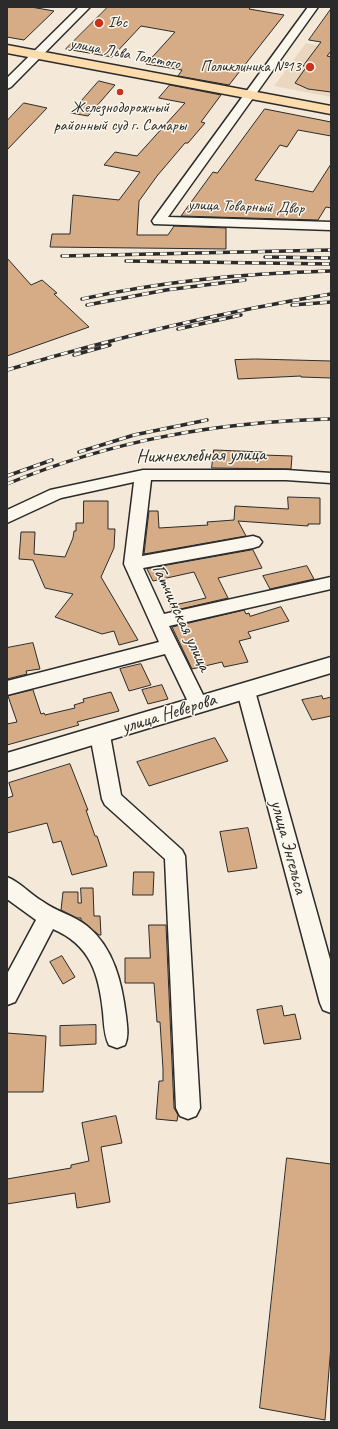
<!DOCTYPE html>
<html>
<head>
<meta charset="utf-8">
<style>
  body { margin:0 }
  #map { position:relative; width:338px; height:1429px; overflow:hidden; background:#f4e8d8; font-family:Caveat,sans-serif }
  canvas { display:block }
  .frame { position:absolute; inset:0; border:8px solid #2b2b2b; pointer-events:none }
</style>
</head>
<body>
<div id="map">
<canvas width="338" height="1429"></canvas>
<div class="frame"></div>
</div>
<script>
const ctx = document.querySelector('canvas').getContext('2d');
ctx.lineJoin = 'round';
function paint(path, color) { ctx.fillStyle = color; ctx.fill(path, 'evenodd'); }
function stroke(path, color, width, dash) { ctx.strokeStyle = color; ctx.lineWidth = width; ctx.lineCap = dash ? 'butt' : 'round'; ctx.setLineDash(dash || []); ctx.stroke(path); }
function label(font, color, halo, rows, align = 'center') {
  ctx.font = font + ' Caveat,sans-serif'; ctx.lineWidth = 3; ctx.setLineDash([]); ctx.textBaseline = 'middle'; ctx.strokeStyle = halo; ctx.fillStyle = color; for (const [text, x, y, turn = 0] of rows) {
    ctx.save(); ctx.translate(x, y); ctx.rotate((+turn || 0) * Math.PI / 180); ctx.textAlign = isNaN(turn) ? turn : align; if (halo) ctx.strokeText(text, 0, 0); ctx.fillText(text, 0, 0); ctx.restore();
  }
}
paint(new Path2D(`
  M306,43L331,48V97L274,86Z`), '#ebd6c0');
const building = new Path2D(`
  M7,7H31L54,11L24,40L7,37Z
  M108,7H251L249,9L284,15L229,85L178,76L182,70L146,64L175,32L141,26L112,57L66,49Z
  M331,9V51L327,56L331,57V92L308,89L295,83L307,66H303L321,42L309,40Z
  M99,81L115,85L88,116L71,113Z
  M170,85L221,95L201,122L205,123L188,143H185L157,176L139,201L137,235H168L174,226L226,228V249L50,247L52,234H70L73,195L119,200L140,172L104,165L115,152L137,156L185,103L159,98Z
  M24,103L47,108L7,150V121Z
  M265,109L331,122V136L298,130L287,147L280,145L255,180L313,192L331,164V208L326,207L318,220L181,216L213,172L217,173Z
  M7,258L31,285L42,280L57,293L54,294L89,327L7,356Z
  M256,359L331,361V378L301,377V376L238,379L235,360Z
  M214,450L263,452V455L292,456L291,469L212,468Z
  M288,497L320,498V524H308V526L238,521L246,536L144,554L149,511H158L159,528L208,525L207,522L234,520L235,506L288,509Z
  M84,501H108V529H115L114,548L101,577L138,640L119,645L114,631L102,634L55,617L73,594L45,588L33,560L19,559L21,532H35L34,554L65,557L73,538L74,531H76V523H83Z
  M253,550L262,568L218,578L228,598L172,611L170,606L206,598L194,572L153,581L147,569Z
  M307,566L314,579L270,589L263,576Z
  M281,607L289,621L248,632L251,638L239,641L248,662L224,667L222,662L192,669L172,627L244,610L246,614L249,613L250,616Z
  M33,643L40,669L26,671L27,674L7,679V648Z
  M141,664L151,685L129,691L120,669Z
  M162,685L168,699L148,704L142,690Z
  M33,690L41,714L44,713L45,715L75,708L74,705L84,702L83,699L111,692L119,711L77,722L79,725L7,745V724L17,722L8,696Z
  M322,696L323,699L331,697V716L312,720L302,700Z
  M215,738L228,761L149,786L137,762Z
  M70,764L88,810H86L95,836H97L107,866L72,875L61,841L53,843L47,823L7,833V798L13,796L9,783Z
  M248,828L257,868L228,872L220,832Z
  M134,872H154L153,895H133Z
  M81,888H93L94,916H100L101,935H99L81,920V918H77L61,910L63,892H78V903H81Z
  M149,925H166L174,1108L178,1115L177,1121L156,1119L159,1081H163V1069L160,1022H157L154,983H125V958H150Z
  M62,956L75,977L63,984L50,962Z
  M282,1006L284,1016L295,1014L301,1039L264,1044L257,1010Z
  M96,1025V1044L60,1046V1026Z
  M7,1033L46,1036L43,1092H7Z
  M116,1116L122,1143L101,1147L110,1202L77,1208L75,1193L7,1204V1179L71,1168V1165L89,1161L82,1123Z
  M287,1158L331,1164V1345L325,1420L260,1408Z`);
paint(building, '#d6ac87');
stroke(building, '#2b2b2b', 1);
const minor = new Path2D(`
  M79,7H90L11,87L7,89V78Z
  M308,7H318L168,217L331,222V230L154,224L152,221L154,218Z
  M143,470H286L331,473V483L286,480H151L142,556L253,536L259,538L262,542L259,546L253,548L143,568L164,614L331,577V589L169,626L208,705L206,710L199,712L192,710L165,654L7,695V681L159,642L124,564L134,482L61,498L7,523V510L50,490Z
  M246,684L253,686L255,691L331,963V1013L323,1010L320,1003L237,691L239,686Z
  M100,728L107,730L110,735L121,795L182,850L185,856L200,1108L196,1116L188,1119L180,1116L176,1108L165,859L105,805L102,799L90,735L93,730Z
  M7,877C20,882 30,894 42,901C55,911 75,916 87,926C114,948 122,983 126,1016C127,1026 129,1036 125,1045L117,1048L109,1045C104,1035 104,1023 103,1012C99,975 91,945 53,929L15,1002L7,1005V974L36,920L7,899Z`);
const tertiary = new Path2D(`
  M331,657V673L7,771V753Z`);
const primary = new Path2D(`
  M7,45L331,106V114L7,53Z`);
stroke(minor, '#2b2b2b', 3);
stroke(tertiary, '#2b2b2b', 3);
stroke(primary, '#2b2b2b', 3);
paint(minor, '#fbf7ec');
paint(tertiary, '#fbf7ec');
paint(primary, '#fcdcac');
const rail = new Path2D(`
  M62,256L331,250
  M265,257L331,258
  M126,261L331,264
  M82,299C164,281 247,273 331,271
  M87,305L166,290L245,280
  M292,305L331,302
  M178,329L241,315
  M74,355L110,345
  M7,370C114,338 221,312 331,294
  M79,452L134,435L207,420
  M7,476L52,460
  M7,484C113,440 217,422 331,419`);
stroke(rail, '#2b2b2b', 3.5);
stroke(rail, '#fbf7ec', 2.5, [7]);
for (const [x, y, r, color] of [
  [99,23,5,"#c8321e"],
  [310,67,5,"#c8321e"],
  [120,92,4,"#c8321e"]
]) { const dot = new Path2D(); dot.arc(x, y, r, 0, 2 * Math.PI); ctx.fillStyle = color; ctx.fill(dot); stroke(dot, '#fbf7ec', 1.5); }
label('16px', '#2b2b2b', '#fbf7ec', [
  ["Ibc",108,23],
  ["Поликлиника №13",301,67,"right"],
  ["Железнодорожный",120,108,"center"],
  ["районный суд г. Самары",120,126,"center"]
], 'left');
label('16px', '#2b2b2b', '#fbf7ec', [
  ["улица Льва Толстого",125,54,11],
  ["улица Товарный Двор",246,207,2]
]);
label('19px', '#2b2b2b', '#fbf7ec', [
  ["Нижнехлебная улица",201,456,-1],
  ["Гатчинская улица",181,618,65],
  ["улица Неверова",169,714,-17],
  ["улица Энгельса",288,847,75]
]);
</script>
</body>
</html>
